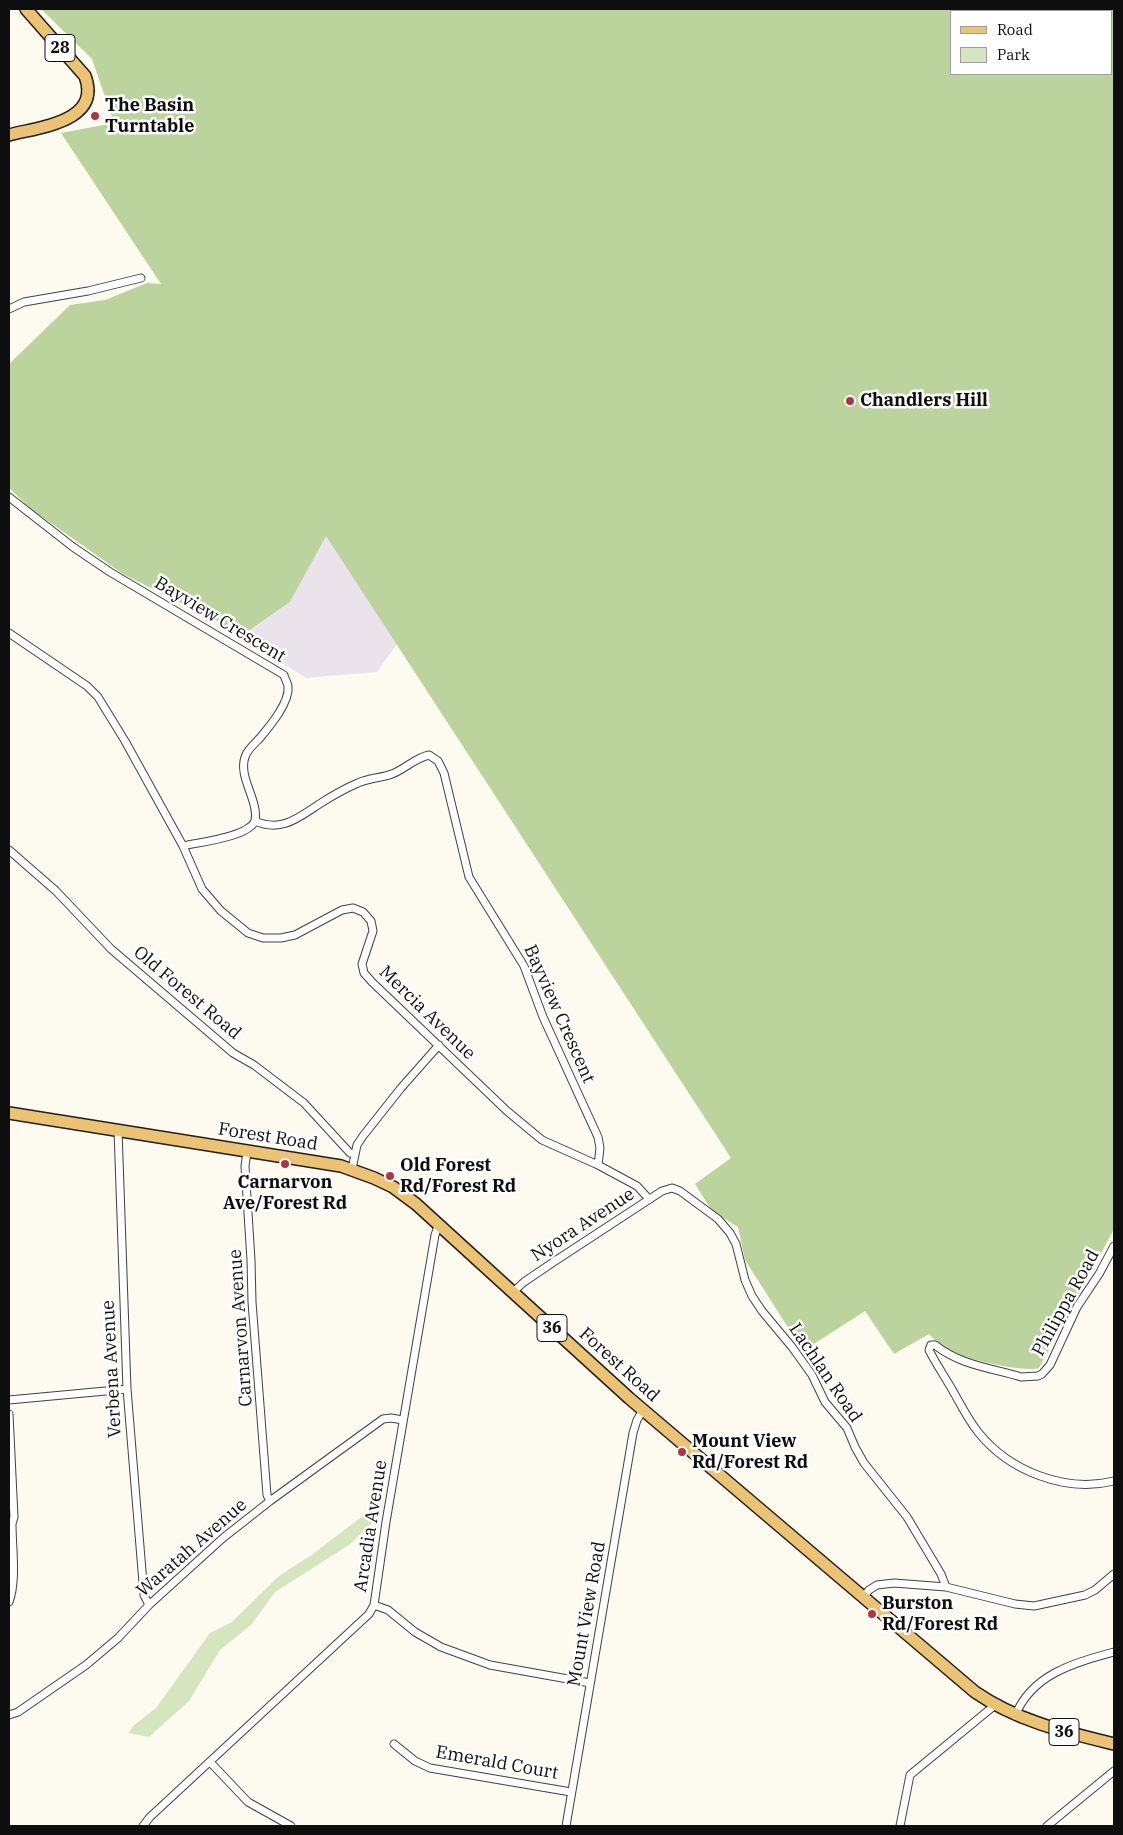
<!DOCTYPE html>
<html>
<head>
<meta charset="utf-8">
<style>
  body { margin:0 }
  #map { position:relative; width:1123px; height:1835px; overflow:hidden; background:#fdfaf0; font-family:"IBM Plex Serif",serif }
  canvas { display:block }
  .frame { position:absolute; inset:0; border:10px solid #0e0e0e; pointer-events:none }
  .legend { position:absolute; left:950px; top:10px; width:162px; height:65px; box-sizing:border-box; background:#fff; border:1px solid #9f9f9f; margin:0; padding:6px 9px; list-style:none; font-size:15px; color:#0e0e0e }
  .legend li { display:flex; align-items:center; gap:10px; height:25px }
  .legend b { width:25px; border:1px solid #9f9f9f }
</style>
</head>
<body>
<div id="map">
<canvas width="1123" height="1835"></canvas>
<div class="frame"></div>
<ul class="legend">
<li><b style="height:6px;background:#ebc373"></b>Road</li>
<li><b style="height:14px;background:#d5e5bd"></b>Park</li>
</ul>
</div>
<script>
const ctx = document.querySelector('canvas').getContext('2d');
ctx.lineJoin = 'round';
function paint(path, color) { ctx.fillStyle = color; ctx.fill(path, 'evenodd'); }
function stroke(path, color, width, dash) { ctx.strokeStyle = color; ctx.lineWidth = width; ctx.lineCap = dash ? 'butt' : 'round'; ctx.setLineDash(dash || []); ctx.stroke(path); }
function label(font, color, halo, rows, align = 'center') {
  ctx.font = font + ' "IBM Plex Serif",serif'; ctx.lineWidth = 5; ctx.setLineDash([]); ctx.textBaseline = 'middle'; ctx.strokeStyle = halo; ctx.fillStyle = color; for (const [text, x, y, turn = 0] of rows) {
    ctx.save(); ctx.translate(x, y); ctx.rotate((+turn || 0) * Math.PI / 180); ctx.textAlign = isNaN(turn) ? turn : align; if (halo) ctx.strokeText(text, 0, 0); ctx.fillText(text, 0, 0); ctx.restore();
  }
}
paint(new Path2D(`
  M326,535L397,644L377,672L306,678L241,637L290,602Z`), '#eae3ec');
paint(new Path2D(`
  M381,1502L378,1517L349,1545L275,1592L251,1625L220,1650L189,1701L149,1737L129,1733L133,1726L156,1708L210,1633L232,1622L279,1576L313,1554Z`), '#d5e5bd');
paint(new Path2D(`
  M41,9H1114V1229L1039,1368C1025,1373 960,1358 946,1350C940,1347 934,1339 929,1334L894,1354L865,1311L803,1351L745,1260L738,1227L712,1211L695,1184L731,1158L326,536L290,602L240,637L223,624L123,574L31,509L9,488V364L70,305L105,300L147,283L161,284L61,133L114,123L92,59ZM952,11H1112V74H952Z`), '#bbd49e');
const street = new Path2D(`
  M9,309L24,302L88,291L141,278
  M9,497L73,547L110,572L284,675C285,679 287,682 288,686C290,703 269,727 259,739C254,744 247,750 245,757C238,778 259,800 255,821C282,833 299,817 321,803C332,796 346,788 358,783C368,778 381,778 392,774C405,769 415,758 429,755L438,761L444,773L469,877L524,966L543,1017L598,1137L600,1148L598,1165
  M9,633L87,686L98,697L125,741L183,846L202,889L221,911L248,933L263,938H281L295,935L342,910L353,908L363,912L371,921L373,931L362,964L364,973L372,982L507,1111L542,1140L598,1165L637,1186L649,1199
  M183,846C200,842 248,837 255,821
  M9,850L56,891L111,949L233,1053L254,1065L304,1103L350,1153
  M118,1130L127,1389L144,1595L149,1605
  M247,1152L245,1166L251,1260L252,1302L267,1495L270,1501
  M352,1169L357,1145L363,1136L401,1088L439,1045
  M1114,1246L1099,1274L1077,1307L1050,1365L1042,1374L1038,1376L1021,1377C991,1368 960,1365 935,1345H931L929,1350C935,1362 943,1374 950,1386C959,1401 967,1418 978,1432C1009,1471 1065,1493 1114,1481
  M513,1292L524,1282L555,1261L662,1191L672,1188L680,1191L718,1219L730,1233L736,1244L745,1280L752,1296L762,1311L792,1347L812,1375L825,1402L847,1428L855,1447L864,1463L907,1517L941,1574L946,1587
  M9,1400L127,1389
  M9,1414L14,1517L12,1524C12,1547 17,1581 9,1602
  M863,1597L869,1590L877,1585L894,1583L946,1587L1015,1604L1034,1606L1085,1595L1095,1590L1114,1574
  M374,1605L388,1610L415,1632L441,1647L490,1665L590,1683
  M9,1715L18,1712L86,1665L118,1638L149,1605L223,1538L270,1501L383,1419L391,1418L403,1420
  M1015,1716C1032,1674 1074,1663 1114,1652
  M394,1744L415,1761L430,1768L571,1792
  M210,1762L248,1802L291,1826
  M143,1826L150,1817L369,1614L374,1605L386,1522L435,1235L439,1224
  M566,1826L633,1433L637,1420L643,1410
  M900,1826L910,1775L995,1705
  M1047,1826L1114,1771`);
const primary = new Path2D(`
  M9,135C39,127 102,122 85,76L26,9
  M9,1113L341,1166L374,1178L393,1187L416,1204L629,1398L975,1692C1017,1721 1065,1732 1114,1744`);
stroke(street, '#414141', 9);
stroke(primary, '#1f1f1f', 14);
stroke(street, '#fff', 7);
stroke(primary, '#ebc373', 11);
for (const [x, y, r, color] of [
  [95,116,5,"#b03445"],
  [850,401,5,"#b03445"],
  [285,1164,5,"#b03445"],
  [390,1176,5,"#b03445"],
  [682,1452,5,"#b03445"],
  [872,1614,5,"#b03445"]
]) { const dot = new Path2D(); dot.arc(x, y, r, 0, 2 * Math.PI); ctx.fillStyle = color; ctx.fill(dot); stroke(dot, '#fff', 2); }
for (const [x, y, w] of [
  [60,48,30],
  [552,1328,30],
  [1064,1732,30]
]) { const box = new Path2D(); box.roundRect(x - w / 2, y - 13.5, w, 27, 4); ctx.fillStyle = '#fff'; ctx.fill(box); stroke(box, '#0e0e0e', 1); }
label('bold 16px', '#0e0e0e', null, [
  ["28",60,48],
  ["36",552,1328],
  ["36",1064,1732]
]);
label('bold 18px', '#0e0e0e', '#fff', [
  ["The Basin",105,106],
  ["Turntable",105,127],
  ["Chandlers Hill",860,401],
  ["Old Forest",400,1166],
  ["Rd/Forest Rd",400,1187],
  ["Carnarvon",285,1183,"center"],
  ["Ave/Forest Rd",285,1204,"center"],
  ["Mount View",692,1442],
  ["Rd/Forest Rd",692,1463],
  ["Burston",882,1604],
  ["Rd/Forest Rd",882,1625]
], 'left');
label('18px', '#0e0e0e', '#fff', [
  ["Bayview Crescent",220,620,31],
  ["Old Forest Road",187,993,40],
  ["Mercia Avenue",427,1013,44],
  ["Bayview Crescent",559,1014,66],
  ["Forest Road",268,1137,9],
  ["Nyora Avenue",583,1225,-33],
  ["Philippa Road",1066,1303,-61],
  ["Carnarvon Avenue",241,1328,-94],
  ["Forest Road",619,1365,42],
  ["Verbena Avenue",112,1369,-93],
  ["Lachlan Road",825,1373,56],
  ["Arcadia Avenue",371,1526,-81],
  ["Waratah Avenue",192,1548,-41],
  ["Mount View Road",587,1614,-80],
  ["Emerald Court",497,1763,10]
]);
</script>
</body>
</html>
